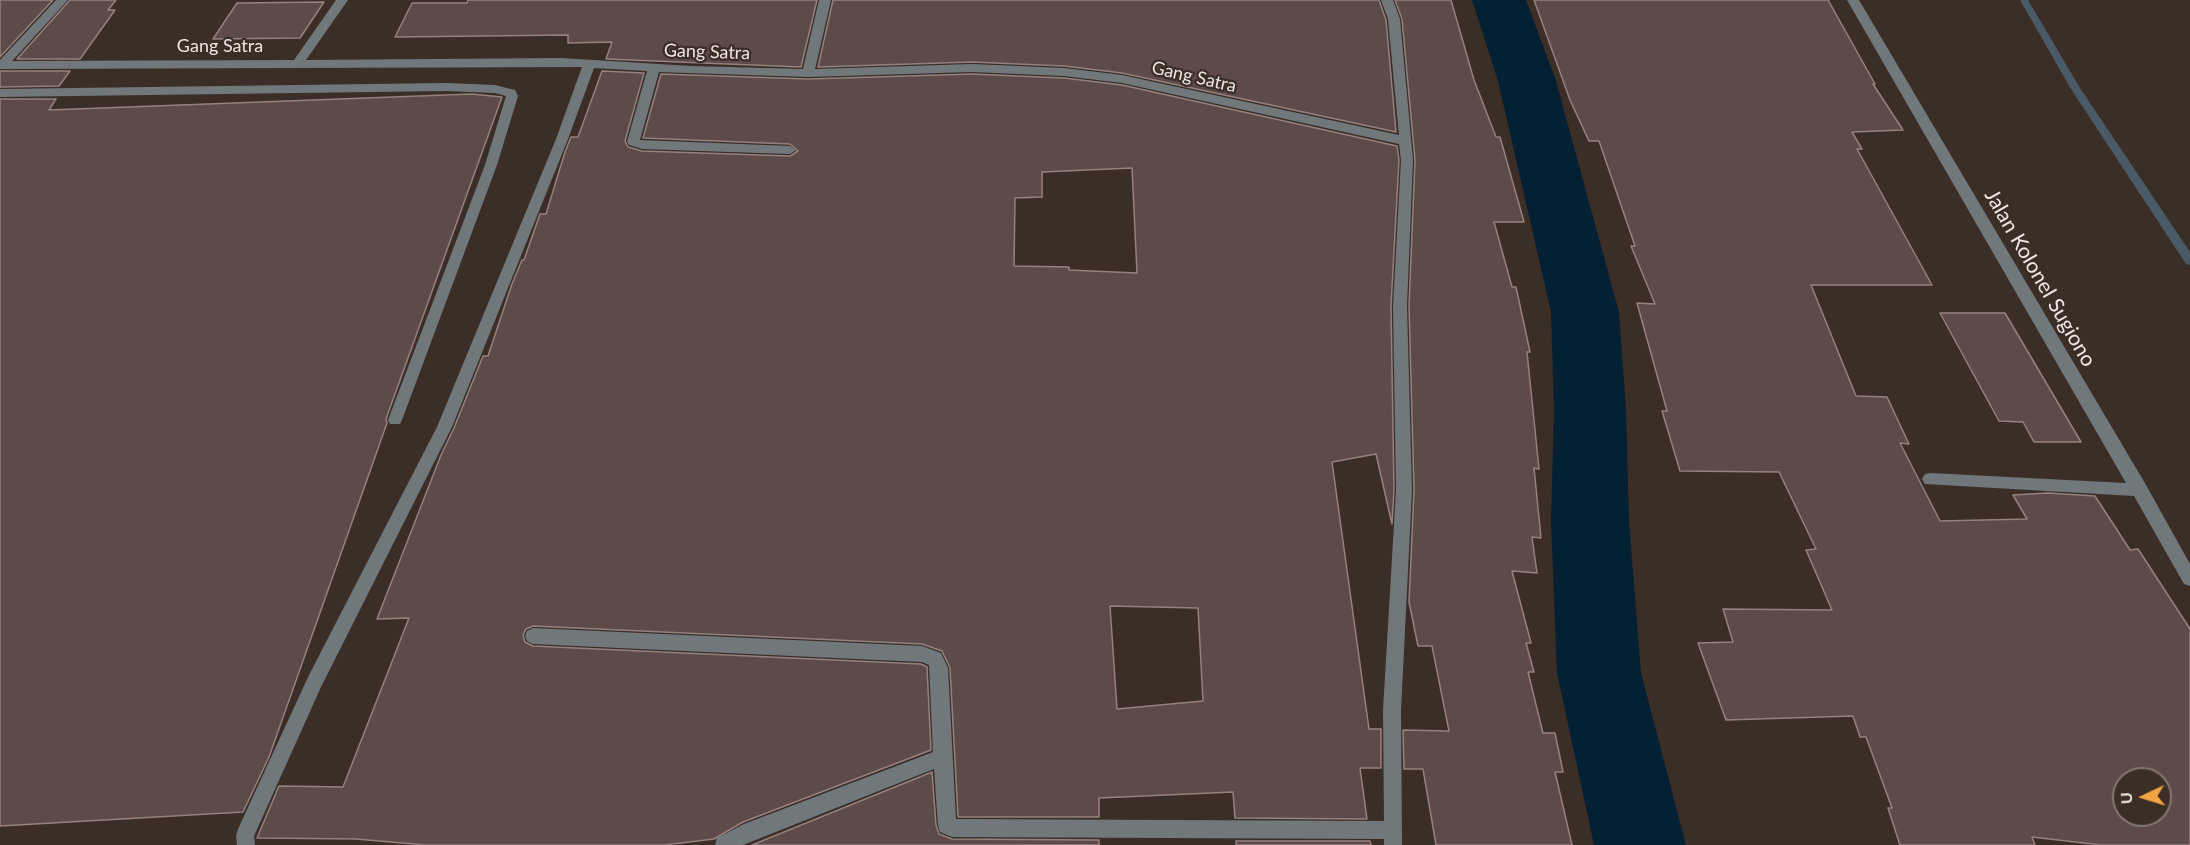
<!DOCTYPE html>
<html>
<head>
<meta charset="utf-8">
<style>
  body { margin:0 }
  #map { position:relative; width:2190px; height:845px; overflow:hidden; background:#3b2e27; font-family:Lato,sans-serif }
  canvas { display:block }
  .north { position:absolute; left:2112px; top:767px; width:60px; height:60px; box-sizing:border-box; background:#3b2e27; border:2px solid #837871; border-radius:50%; rotate:266deg; font-size:16px; font-weight:700; line-height:24px; text-align:center; color:#eee6e1 }
  .north::after { content:''; display:block; margin:auto; width:21px; height:27px; background:#f4a443; clip-path:polygon(50% 0,100% 100%,50% 72%,0 100%) }
</style>
</head>
<body>
<div id="map">
<canvas width="2190" height="845"></canvas>
<div class="north">U</div>
</div>
<script>
const ctx = document.querySelector('canvas').getContext('2d');
ctx.lineJoin = 'round';
function paint(path, color) { ctx.fillStyle = color; ctx.fill(path, 'evenodd'); }
function stroke(path, color, width, dash) { ctx.strokeStyle = color; ctx.lineWidth = width; ctx.lineCap = dash ? 'butt' : 'round'; ctx.setLineDash(dash || []); ctx.stroke(path); }
function label(font, color, halo, rows, align = 'center') {
  ctx.font = font + ' Lato,sans-serif'; ctx.lineWidth = 4.5; ctx.setLineDash([]); ctx.textBaseline = 'middle'; ctx.strokeStyle = halo; ctx.fillStyle = color; for (const [text, x, y, turn = 0] of rows) {
    ctx.save(); ctx.translate(x, y); ctx.rotate((+turn || 0) * Math.PI / 180); ctx.textAlign = isNaN(turn) ? turn : align; if (halo) ctx.strokeText(text, 0, 0); ctx.fillText(text, 0, 0); ctx.restore();
  }
}
paint(new Path2D(`
  M2020,0H2028L2080,88L2190,252V265L2186,264L2071,89Z`), '#4a5b67');
paint(new Path2D(`
  M1472,0H1526L1556,81L1619,312L1626,410L1629,521L1641,673L1686,845H1594L1557,673L1551,521L1554,410L1551,312L1498,81Z`), '#042033');
const building = new Path2D(`
  M0,0H53L0,57Z
  M70,0H116L108,10H115L80,59H17Z
  M468,0H817L801,67L606,59L612,42L568,43V35L395,37L412,3H467Z
  M833,0H1379L1386,20L1396,132L1122,73L1064,66L972,62L818,67Z
  M1395,0H1451L1474,80L1496,137H1500L1524,222H1494L1512,287H1516L1530,352H1527L1539,469L1534,468L1541,538L1532,537L1537,573L1512,571L1531,643H1526L1534,672H1528L1543,733H1555L1563,772H1555L1572,845H1436L1423,769H1404L1403,730L1449,731L1432,646H1418L1409,602L1414,490L1409,306L1415,160L1402,19Z
  M1534,0H1828L1875,84H1873L1903,130L1852,132L1862,149H1857L1932,285H1811L1856,396L1887,397L1909,444L1900,443L1940,521L2027,519L2013,495L2048,493L2095,496L2130,550L2138,549L2190,629V845H2101L2032,837L2035,845H1900L1888,808H1892L1866,737H1860L1853,716L1726,720L1698,643L1733,642L1723,609L1832,610L1806,550L1816,549L1779,472L1680,471L1662,411H1667L1637,303L1655,304L1631,246H1635L1599,141H1589L1570,100ZM2124,779H2160V815H2124Z
  M324,2L300,38L213,39L237,3Z
  M0,71H70L59,86L0,87Z
  M602,71L644,73L625,141L628,147L642,151L790,156L798,151L790,144L643,138L661,74L808,79L972,74L1064,78L1122,85L1397,146L1399,160L1391,306L1394,490L1392,524L1376,454L1332,462L1369,729H1381V768H1360L1367,819L1235,818L1233,792L1099,798V817H958L950,668L942,651L922,644L533,626L526,629L523,635L525,642L533,646L921,664L927,667L931,750L743,822L714,839L664,845H425L356,839L257,838L279,786L343,787L409,618L377,619L441,455L454,428L483,356H488L512,284L522,260H524L540,214H546L565,152L571,137H578ZM1132,168L1137,273L1069,270V267L1014,266L1015,198L1042,197V172ZM1110,606L1198,608L1203,701L1117,709Z
  M472,94L502,97L386,419L387,423L269,757L243,812L0,826V99H56L49,110Z
  M1940,313H2005L2081,442H2034L2023,422L1999,421Z
  M932,772L936,825L939,834L952,839L1099,840V845H752Z
  M1236,841H1370L1371,845H1236Z`);
paint(building, '#5c4b48');
stroke(building, '#95827f', 1.5);
paint(new Path2D(`
  M56,0H68L12,61L294,60L336,0H348L306,60L561,58L691,66L803,69L819,0H831L815,69L972,64L1064,68L1122,75L1399,135L1388,19L1381,0H1393L1400,19L1413,160L1407,306L1412,490L1401,710L1402,845H1384V839L952,837L940,832L938,825L934,769L743,845H715L717,838L744,824L933,752L929,665L922,662L533,644L527,641L525,636L527,631L533,628L922,646L941,653L948,668L956,819L1384,821L1383,710L1396,490L1393,306L1401,160L1399,144L1122,83L1064,76L972,72L808,77L659,72L640,140L790,146L796,150L790,154L642,149L629,145L627,142L647,71L594,68L568,139L452,427L321,687L254,836L255,845H237L236,836L238,829L309,675L437,427L556,139L582,67L0,69V60Z
  M1847,0H1859L2146,485L2190,564V586L2184,584L2134,496L1925,484L1922,479L1925,474L1930,473L2126,483Z
  M446,83L495,85L515,90L518,96L497,165L402,420L400,424H390L388,420L485,165L506,96L495,93L446,91L0,97V89Z`), '#71787c');
label('18px', '#eee6e1', '#3b2e27', [
  ["Gang Satra",220,46],
  ["Gang Satra",707,52,2],
  ["Gang Satra",1194,77,13]
]);
label('21px', '#eee6e1', '#3b2e27', [
  ["Jalan Kolonel Sugiono",2040,278,60]
]);
</script>
</body>
</html>
